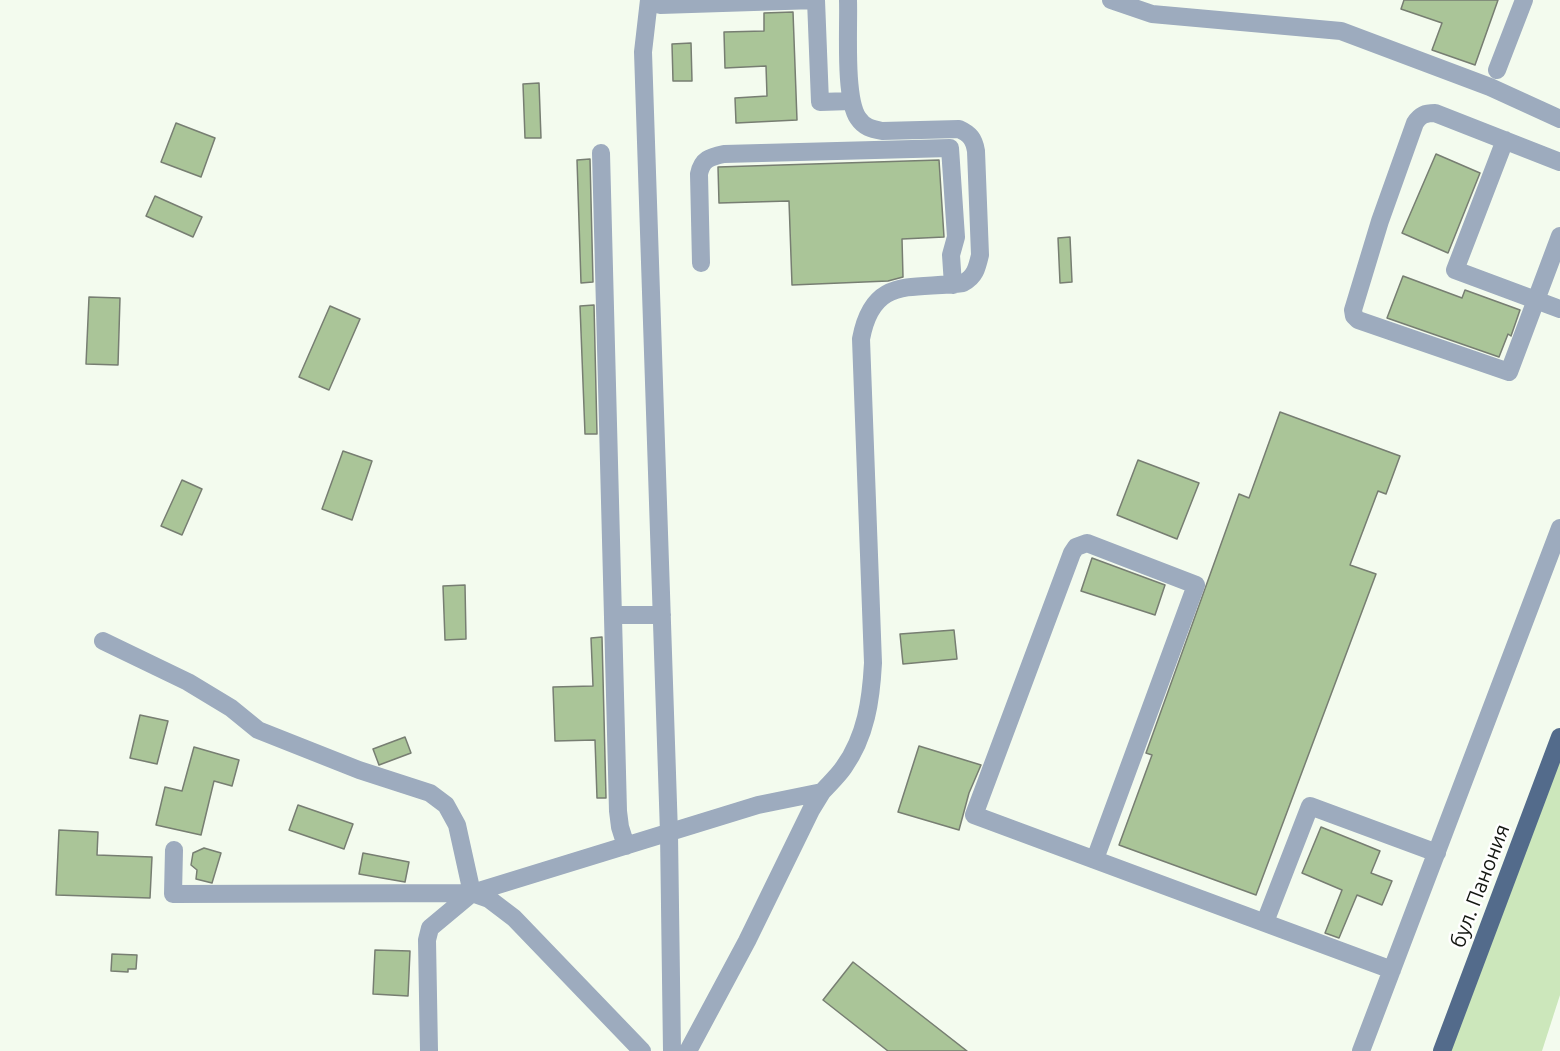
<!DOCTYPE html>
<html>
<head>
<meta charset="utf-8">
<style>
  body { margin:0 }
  canvas { display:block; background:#f3fbee }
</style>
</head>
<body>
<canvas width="1560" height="1051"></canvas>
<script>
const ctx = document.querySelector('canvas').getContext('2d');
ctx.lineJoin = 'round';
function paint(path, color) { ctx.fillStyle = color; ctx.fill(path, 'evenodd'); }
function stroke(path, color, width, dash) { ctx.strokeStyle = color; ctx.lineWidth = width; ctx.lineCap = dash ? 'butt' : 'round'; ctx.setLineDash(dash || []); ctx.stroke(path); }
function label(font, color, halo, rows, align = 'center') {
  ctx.font = font + ' Ubuntu,sans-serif'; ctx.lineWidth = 5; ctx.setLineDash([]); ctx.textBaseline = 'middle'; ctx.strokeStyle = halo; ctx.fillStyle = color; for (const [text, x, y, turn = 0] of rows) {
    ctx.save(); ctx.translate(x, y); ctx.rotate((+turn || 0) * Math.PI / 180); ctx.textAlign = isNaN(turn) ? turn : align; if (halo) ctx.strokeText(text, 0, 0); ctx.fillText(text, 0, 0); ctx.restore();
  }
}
paint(new Path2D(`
  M1560,737V995L1542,1051H1442Z`), '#cce7bb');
const building = new Path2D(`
  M1404,0H1498L1475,65L1432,50L1442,23L1401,9Z
  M793,12L797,120L736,123L735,98L767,96L766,66L725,68L724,32L764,31V13Z
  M691,43L692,81H673L672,44Z
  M539,83L541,138H525L523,84Z
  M176,123L215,138L201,177L161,162Z
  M1436,154L1480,173L1448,253L1402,233Z
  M590,159L593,282L581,283L577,160Z
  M939,160L944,237L902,239L903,277L888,281L792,285L789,201L719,203L718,167Z
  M155,196L202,217L193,237L146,216Z
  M1070,237L1072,282L1060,283L1058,238Z
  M1403,276L1462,298L1465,290L1520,310L1511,336L1508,334L1499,357L1387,318Z
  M89,297L120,298L118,365L86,364Z
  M594,305L597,434H585L580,306Z
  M330,306L360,319L329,390L299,377Z
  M1280,412L1400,456L1386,494L1378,491L1350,565L1376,574L1256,895L1119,845L1152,755L1146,753L1239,494L1249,498Z
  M343,451L372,461L352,520L322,509Z
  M1138,460L1199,483L1177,539L1117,515Z
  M182,480L202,489L182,535L161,526Z
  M1092,558L1165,585L1155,615L1081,591Z
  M465,585L466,639L445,640L443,586Z
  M954,630L957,659L903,664L900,634Z
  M602,637L606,798H597L595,740L555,741L553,687L593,686L591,638Z
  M140,715L168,721L157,764L130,758Z
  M405,737L411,753L379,765L373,749Z
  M919,746L981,765L969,793L959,830L898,812Z
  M194,747L239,760L232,786L214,781L201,835L156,825L165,787L182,791Z
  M298,805L353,824L344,849L289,830Z
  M1321,827L1380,851L1371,873L1392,881L1382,905L1357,895L1339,938L1325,933L1342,890L1302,873Z
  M59,830L98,832L97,855L152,857L150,898L56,895Z
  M204,848L221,853L212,883L196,879L197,870L191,865L193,853Z
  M363,853L409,862L405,882L359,874Z
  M375,950L410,951L408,996L373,994Z
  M112,954L137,955L136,969H128V972L111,971Z
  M853,962L967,1051H888L823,1000Z`);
paint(building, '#aac598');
stroke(building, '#777e72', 1.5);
stroke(new Path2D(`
  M649,0L643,52L669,833L672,1051
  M1111,0L1152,14L1341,31L1490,87L1560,119
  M660,5L816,0L820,102L851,101
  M1497,70L1524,0
  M1505,140L1455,270L1560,309
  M601,153L618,811L620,827L626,846
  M1560,162L1435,113C1425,113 1420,115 1415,123L1380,221L1353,310L1354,316L1358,320L1509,372L1560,236
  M701,263L699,174C702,159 710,157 724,154L950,148L956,237L951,255L953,285
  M613,615H662
  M103,641L188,682L231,708L258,730L359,770L430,793L446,805L457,825L472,893
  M822,792C829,784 838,776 844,767C866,736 871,700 873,663L861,339C873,275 911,290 963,283C975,277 977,268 980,255L976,151C974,139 970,134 959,129L882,131C871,129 864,127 858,118C844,97 849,27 848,0
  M174,850L173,894L472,893L758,805L822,792L811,810L747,941L688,1051
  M1095,859L1196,585L1087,543L1076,547L1072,553L974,815L1392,970
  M472,893L489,899L514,918L642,1051
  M1265,922L1310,806L1437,853
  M429,1051L427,940L430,928L472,893
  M1361,1051L1560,528`), '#9dabbe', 18);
stroke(new Path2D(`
  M1442,1051L1560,737`), '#536b8b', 18);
label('21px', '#141712', '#fff', [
  ["бул. Панония",1480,886,-69]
]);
</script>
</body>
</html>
